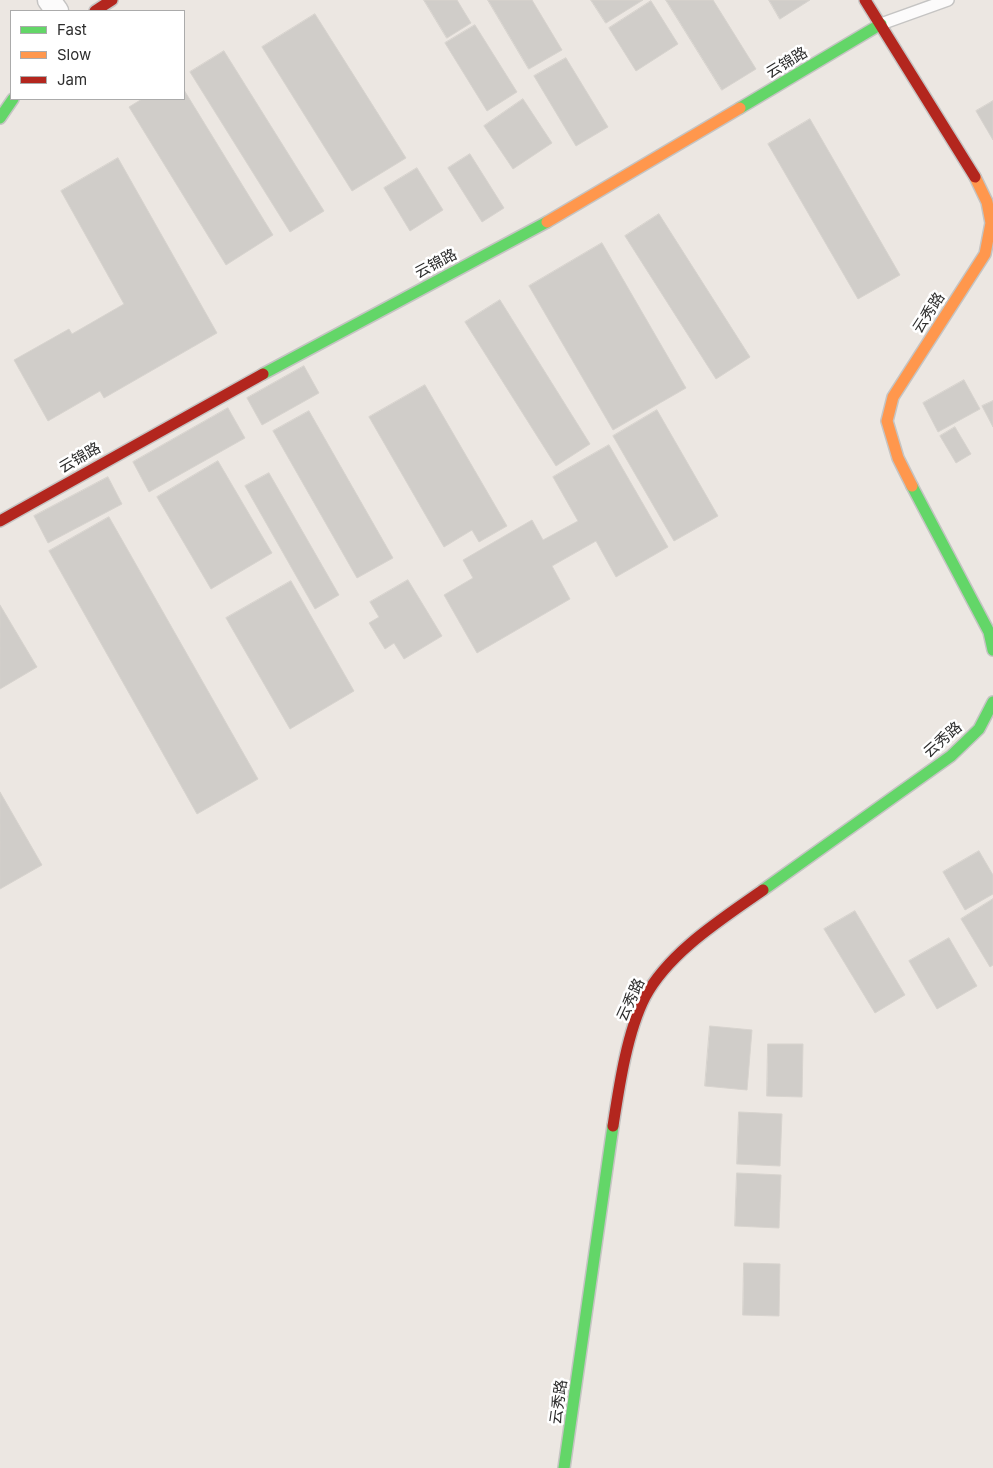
<!DOCTYPE html>
<html>
<head>
<meta charset="utf-8">
<style>
  body { margin:0 }
  #map { position:relative; width:993px; height:1468px; overflow:hidden; background:#ece7e2; font-family:Inter,sans-serif }
  canvas { display:block }
  .legend { position:absolute; left:10px; top:10px; width:175px; height:90px; box-sizing:border-box; background:#fff; border:1px solid #ababab; margin:0; padding:6px 9px; list-style:none; font-size:15px; color:#2d2d2d }
  .legend li { display:flex; align-items:center; gap:10px; height:25px }
  .legend b { width:25px; border:1px solid #ababab }
</style>
</head>
<body>
<div id="map">
<canvas width="993" height="1468"></canvas>
<ul class="legend">
<li><b style="height:6px;background:#63d668"></b>Fast</li>
<li><b style="height:6px;background:#ff974d"></b>Slow</li>
<li><b style="height:6px;background:#b3261e"></b>Jam</li>
</ul>
</div>
<script>
const ctx = document.querySelector('canvas').getContext('2d');
ctx.lineJoin = 'round';
function paint(path, color) { ctx.fillStyle = color; ctx.fill(path, 'evenodd'); }
function stroke(path, color, width, dash) { ctx.strokeStyle = color; ctx.lineWidth = width; ctx.lineCap = dash ? 'butt' : 'round'; ctx.setLineDash(dash || []); ctx.stroke(path); }
function label(font, color, halo, rows, align = 'center') {
  ctx.font = font + ' Inter,"Noto Sans SC",sans-serif'; ctx.lineWidth = 5; ctx.setLineDash([]); ctx.textBaseline = 'middle'; ctx.strokeStyle = halo; ctx.fillStyle = color; for (const [text, x, y, turn = 0] of rows) {
    ctx.save(); ctx.translate(x, y); ctx.rotate((+turn || 0) * Math.PI / 180); ctx.textAlign = isNaN(turn) ? turn : align; if (halo) ctx.strokeText(text, 0, 0); ctx.fillText(text, 0, 0); ctx.restore();
  }
}
const building = new Path2D(`
  M424,0H457L471,23L447,38Z
  M488,0H532L562,50L529,69Z
  M591,0H643L606,23Z
  M666,0H713L756,69L722,90Z
  M769,0H810L780,19Z
  M651,1L678,44L636,71L609,28Z
  M315,14L406,158L352,191L262,47Z
  M475,25L517,92L487,111L445,43Z
  M224,51L324,211L290,232L190,72Z
  M566,58L608,127L576,146L534,76Z
  M184,90L273,235L226,265L129,107L142,99H184Z
  M523,99L552,143L513,169L484,126Z
  M993,101V140L976,111Z
  M810,119L900,275L858,299L768,144Z
  M470,154L504,208L482,222L448,168Z
  M118,158L217,333L104,398L100,391L48,421L14,360L69,329L72,334L124,304L61,191Z
  M417,168L443,210L410,231L384,188Z
  M659,214L750,357L716,379L625,236Z
  M602,243L686,388L613,430L529,286Z
  M500,300L590,444L556,466L465,322Z
  M304,366L319,393L262,425L247,398Z
  M964,380L980,409L938,432L923,403Z
  M425,385L507,526L479,542L472,530L444,547L369,417Z
  M993,401V427L982,406Z
  M228,408L245,438L149,492L133,462Z
  M657,410L718,516L674,541L613,436Z
  M309,411L393,558L357,578L273,431Z
  M955,427L971,454L956,463L940,436Z
  M609,445L668,547L616,577L596,541L552,566L570,599L477,653L444,595L473,578L463,560L532,520L543,540L578,521L553,477Z
  M218,461L272,553L211,589L157,497Z
  M269,473L339,595L315,609L245,486Z
  M108,477L122,504L48,543L34,516Z
  M109,517L258,779L197,814L49,551Z
  M408,580L442,636L404,659L394,643L385,649L369,623L379,617L370,602Z
  M291,581L354,691L290,729L226,618Z
  M0,605L37,667L0,689Z
  M0,792L42,865L0,889Z
  M979,851L993,875V894L965,910L943,872Z
  M993,899V965L990,967L961,919Z
  M855,911L905,995L875,1013L824,929Z
  M949,938L977,986L937,1009L909,961Z
  M710,1026L752,1030L747,1090L705,1086Z
  M768,1044H803L802,1097L767,1096Z
  M739,1112L782,1114L780,1166L737,1164Z
  M737,1173L781,1175L779,1228L735,1226Z
  M744,1263L780,1264L779,1316L743,1315Z`);
paint(building, '#d0cdc9');
stroke(building, '#d7d3ce', 1);
const lane = new Path2D(`
  M881,24L948,0`);
const street = new Path2D(`
  M49,0L57,11`);
const fast = new Path2D(`
  M740,108L881,24
  M0,118L13,99
  M263,374L547,222
  M912,486L989,632L993,650
  M763,890L951,756L979,729L993,702
  M564,1468L613,1126`);
const slow = new Path2D(`
  M547,222L740,108
  M912,486L898,458L887,421L893,397L985,254L991,223L987,202L975,177`);
const jam = new Path2D(`
  M865,0L975,177
  M95,11L112,0
  M0,521L263,374
  M613,1126C619,1087 627,1032 645,997C669,952 722,919 763,890`);
stroke(lane, '#c5c4c3', 14);
stroke(street, '#c5c4c3', 25);
stroke(fast, '#c5c4c3', 14);
stroke(slow, '#c5c4c3', 14);
stroke(jam, '#c5c4c3', 14);
stroke(lane, '#fcfbfb', 11);
stroke(street, '#fcfbfb', 22);
stroke(fast, '#63d668', 11);
stroke(slow, '#ff974d', 11);
stroke(jam, '#b3261e', 11);
label('15px', '#2d2d2d', '#fff', [
  ["云锦路",787,63,-31],
  ["云锦路",436,264,-28],
  ["云秀路",929,313,-57],
  ["云锦路",80,458,-30],
  ["云秀路",943,740,-41],
  ["云秀路",631,1000,-65],
  ["云秀路",559,1402,-82]
]);
</script>
</body>
</html>
